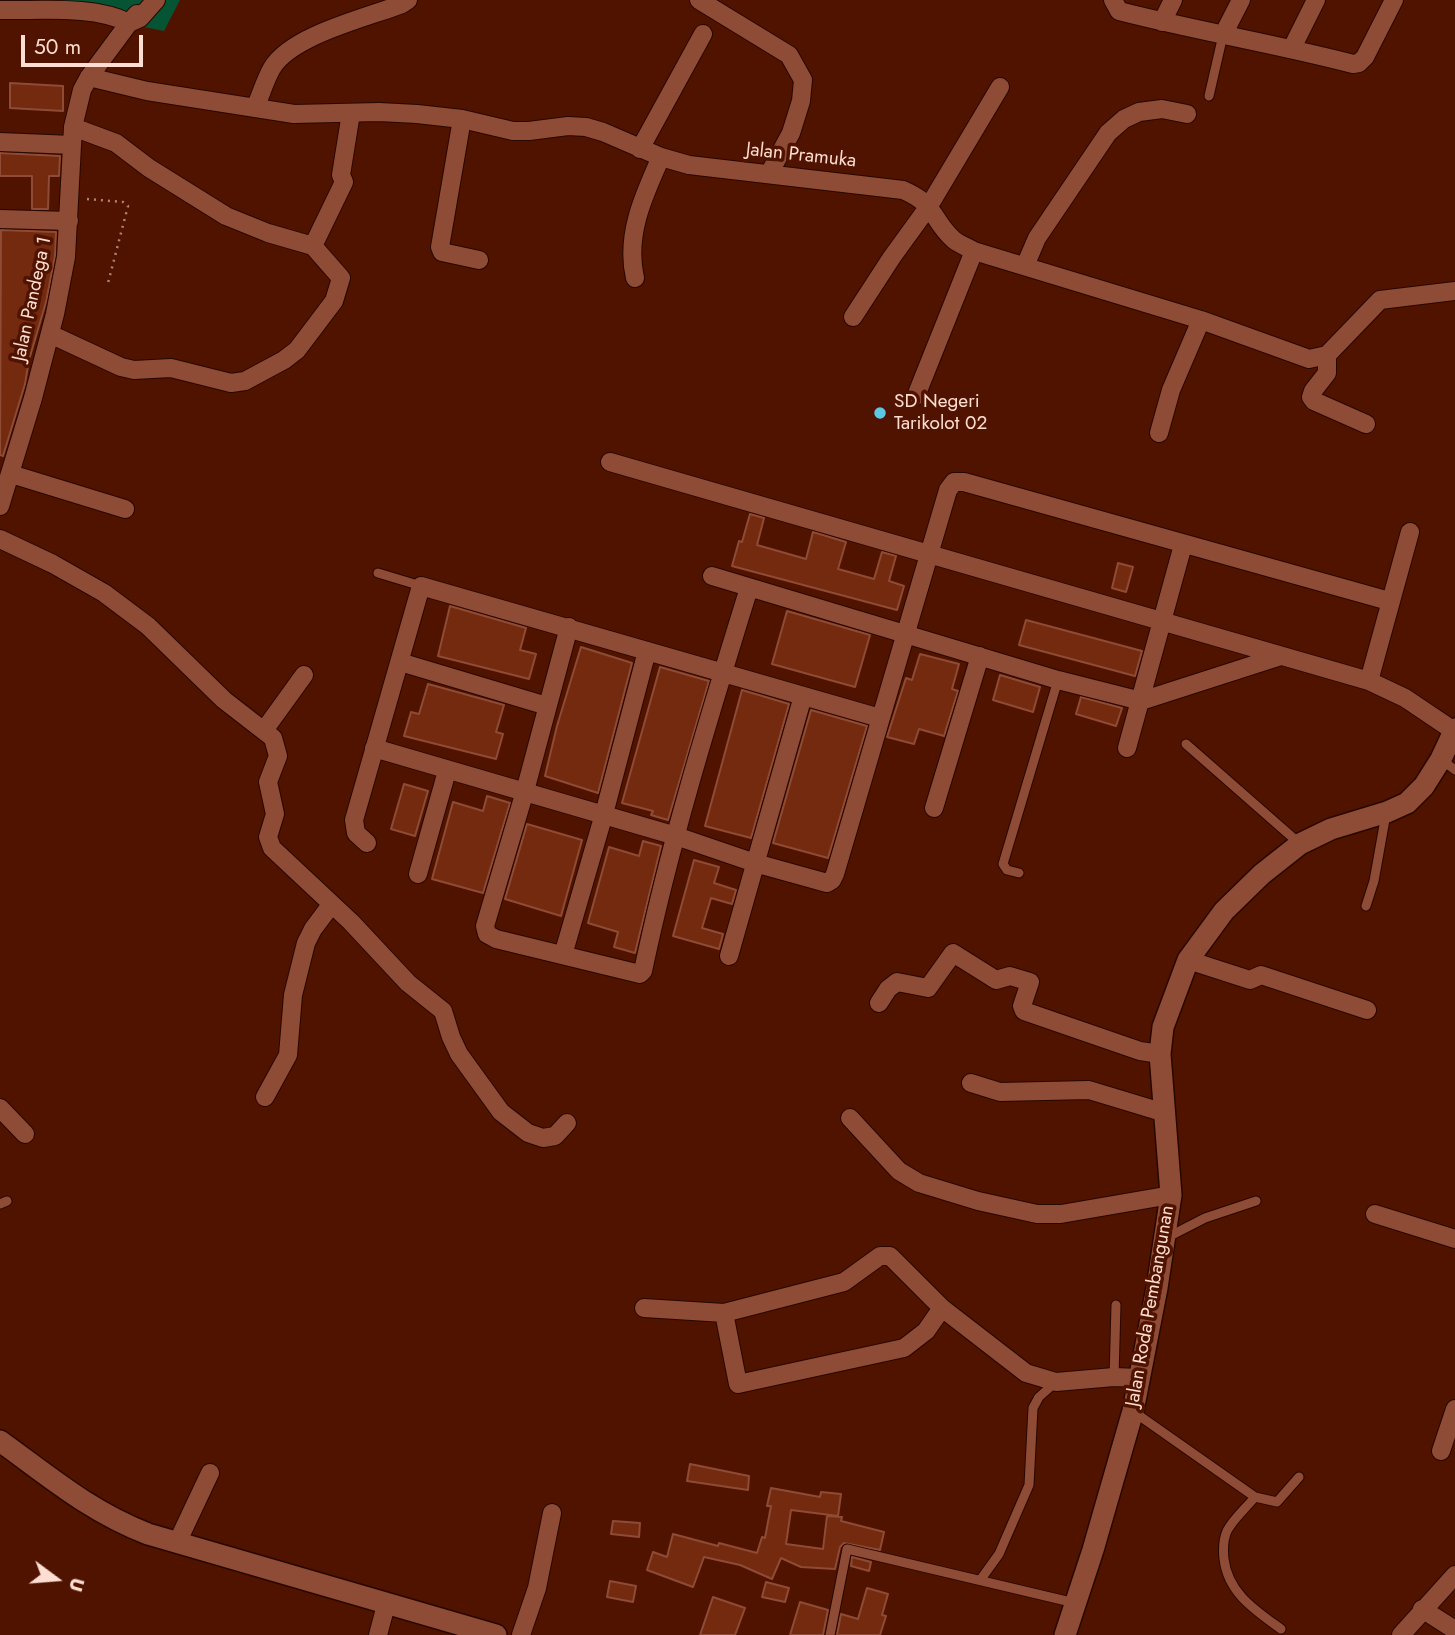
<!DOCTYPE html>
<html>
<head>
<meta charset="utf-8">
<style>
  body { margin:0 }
  #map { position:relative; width:1455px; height:1635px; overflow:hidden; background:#501300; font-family:Jost,sans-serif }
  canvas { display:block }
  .north { position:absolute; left:21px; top:1544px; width:70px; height:70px; -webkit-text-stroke:5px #501300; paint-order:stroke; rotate:106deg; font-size:19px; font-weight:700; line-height:28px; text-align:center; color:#feded3 }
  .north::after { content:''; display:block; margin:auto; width:24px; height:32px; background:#feded3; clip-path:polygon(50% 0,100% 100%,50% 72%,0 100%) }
  .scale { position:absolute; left:21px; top:35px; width:122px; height:32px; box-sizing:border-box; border:4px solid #feded3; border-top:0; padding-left:9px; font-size:21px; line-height:24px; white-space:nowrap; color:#feded3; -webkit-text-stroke:5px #501300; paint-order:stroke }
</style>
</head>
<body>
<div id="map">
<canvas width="1455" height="1635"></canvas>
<div class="north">U</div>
<div class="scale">50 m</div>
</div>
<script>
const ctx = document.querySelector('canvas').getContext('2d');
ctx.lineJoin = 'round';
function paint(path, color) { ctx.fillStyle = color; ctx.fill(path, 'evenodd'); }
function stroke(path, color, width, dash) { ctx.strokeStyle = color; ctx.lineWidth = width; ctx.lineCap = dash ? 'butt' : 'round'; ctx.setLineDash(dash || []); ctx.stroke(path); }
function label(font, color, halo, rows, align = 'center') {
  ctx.font = font + ' Jost,sans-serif'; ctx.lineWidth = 7; ctx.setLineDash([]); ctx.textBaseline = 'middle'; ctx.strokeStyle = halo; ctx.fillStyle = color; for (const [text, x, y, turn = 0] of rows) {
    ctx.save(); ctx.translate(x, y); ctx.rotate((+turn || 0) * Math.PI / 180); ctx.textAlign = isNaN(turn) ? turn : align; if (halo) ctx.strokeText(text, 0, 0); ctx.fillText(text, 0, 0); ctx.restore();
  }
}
paint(new Path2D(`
  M9,0H180L164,31Z`), '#055535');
const building = new Path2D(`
  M10,83L63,86V111L10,108Z
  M0,153L60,156L59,176H49L48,209H32V176H0Z
  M1,230L56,232L55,256L46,302L29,360L25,384L3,456L0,455Z
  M750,514L764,518L757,545L806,559L813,532L846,542L838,569L874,579L882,552L896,556L889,581L904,586L897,610L732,566L739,541L742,542Z
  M1118,563L1133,567L1126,592L1112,588Z
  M450,606L526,628L520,650L536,654L529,679L438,656Z
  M787,611L870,635L855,687L772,664Z
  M1026,620L1142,651L1135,676L1019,645Z
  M581,647L632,663L598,793L545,776L557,726Z
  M920,654L959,664L952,689L958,691L944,736L919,729L914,744L887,737L906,678L912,680Z
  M660,667L709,681L668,820L651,815L653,811L622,803Z
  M1000,675L1040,687L1033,712L993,700Z
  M428,684L504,705L496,732L503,734L496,759L404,736L411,712L419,714Z
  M742,690L789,704L751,838L705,826Z
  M1081,697L1122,708L1116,726L1076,714Z
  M811,710L867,726L828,858L773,843Z
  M404,784L428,791L415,836L391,829Z
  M487,796L510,803L483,893L432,879L453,802L483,811Z
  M527,824L582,840L561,916L505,899Z
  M643,841L661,846L635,953L614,947L618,932L588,923L609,847L639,856Z
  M694,860L719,867L714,883L736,890L732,904L711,898L702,928L723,934L719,949L673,936Z
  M690,1464L749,1476L748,1490L687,1481Z
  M771,1488L820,1497L821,1492L841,1494L838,1516L791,1510L786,1544L823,1549L827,1516L842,1517L841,1521L884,1532L880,1550L844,1543L840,1547L835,1569L801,1567L781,1558L772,1579L740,1565L704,1557L693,1587L647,1570L653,1552L667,1557L673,1534L718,1546L719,1543L757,1553L762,1537L765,1538L771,1506H767Z
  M613,1521L640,1523L639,1537L611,1534Z
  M852,1557L871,1562L869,1571L851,1566Z
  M610,1581L636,1586L633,1602L607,1597Z
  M766,1582L789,1588L785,1602L762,1597Z
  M867,1588L888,1594L882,1615L886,1616L880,1635H837L841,1614L858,1619Z
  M713,1597L745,1608L735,1635H700Z
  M800,1602L828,1610L823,1635H790Z`);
paint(building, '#742a0e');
stroke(building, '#8e4b35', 2);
const lane = new Path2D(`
  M1209,96L1223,35
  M378,573L421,586
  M1186,744L1300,844
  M1442,760L1455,770
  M1019,873L1007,870L1003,864L1058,680
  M1366,906L1374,881L1386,814
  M0,1204L7,1201
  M1168,1237L1205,1218L1256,1201
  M1114,1377L1116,1305
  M1134,1412L1255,1497L1277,1502L1299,1477
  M1255,1497C1246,1508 1233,1519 1227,1531C1223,1540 1223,1550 1224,1559C1228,1593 1255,1610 1281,1629
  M981,1579L999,1554L1029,1485L1033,1408L1039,1397L1056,1382
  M830,1635L847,1549L1075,1603`);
const street = new Path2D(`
  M699,0L789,55L803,80L801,101L791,133L769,174
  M1113,0L1119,11C1197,31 1276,44 1353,64L1359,63L1365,57L1394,0
  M0,10C40,11 94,5 129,23L137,14
  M1162,22L1173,0
  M1223,35L1241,0
  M1292,48L1316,0
  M89,77L147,91L294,114L379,112L417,114L462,119L513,131H529L568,126L586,127L603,132L661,157L689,165L903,190C938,205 931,220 954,240C959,244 967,247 974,251L1201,320L1309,359L1327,355L1380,300L1455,291
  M255,108C261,95 265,80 272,68C292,35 366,18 402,4L408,0
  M462,119L440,247L442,252L479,260
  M73,127L116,143L149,168L226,216L268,233L313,246
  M0,142L72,145
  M640,149L703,34
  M0,219L69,221
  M313,246L344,182L341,175L351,113
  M1025,266L1037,238L1108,133L1124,119L1139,112L1162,109L1187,114
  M635,278C625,235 644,195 661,157
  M853,317L892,257L929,206L1000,87
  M50,334L121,367L134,370L171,368L231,383L245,381L284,360L297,350L334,301L341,278L313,246
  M1327,355V373L1313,391L1311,397L1314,401L1366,424
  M916,396L974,251
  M1159,433L1171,390L1201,320
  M610,462L1369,681L1405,698L1454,731
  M11,474L125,509
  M0,506L33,398L55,314L66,257L73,127L82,90L89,77L129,23L140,18L156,0
  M0,539L53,564L104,593L148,626L224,700L273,738L278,756L268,782L275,814L268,837L272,848L351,922L408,983L443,1011L451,1037L459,1054L501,1112L528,1133L543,1138L555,1136L567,1123
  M712,576L1058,680L1141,701L1281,656
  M569,627L525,791L485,926L487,934L496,939L640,974L643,971C670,842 710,714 749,588
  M400,662L547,706
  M1369,681L1410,532
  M265,729L304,675
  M374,748L676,836L755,863L827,883L832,880L835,874L948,490L954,482H964L1389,601
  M1127,748L1183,545
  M934,808L980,656
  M367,843L356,833L354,820L421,586L880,718
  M418,874L447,771
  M563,955L604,814L647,651
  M729,956L803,696
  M1188,960L1250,980L1261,975L1367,1010
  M879,1003L888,989L897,982L928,988L953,953L996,980L1010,976L1030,982L1022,1006L1024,1011L1140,1051L1160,1054
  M971,1083L1000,1092L1089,1090L1165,1113
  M265,1097L288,1055L293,995L306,943L313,929L331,905
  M0,1108L25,1134
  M850,1118L899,1171L919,1183L978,1201L1037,1214H1061L1171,1195
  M1375,1214L1455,1239
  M644,1308L724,1313L844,1282L880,1256H890L942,1308L1026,1373L1056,1382L1114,1377L1139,1378
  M724,1313L738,1384L904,1348L926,1331L942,1308
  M1441,1451L1455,1409
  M177,1543L210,1473
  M1422,1609L1455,1630
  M378,1635L386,1605
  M521,1635L537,1588L552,1513
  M1401,1635L1455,1575`);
const secondary = new Path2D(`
  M0,1441C50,1477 89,1511 148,1534L496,1635
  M1065,1635L1093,1550L1133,1411L1157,1288L1171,1195L1160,1054L1163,1027L1188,960L1224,911L1262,874L1300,844L1331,829L1387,812L1407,803L1424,786L1441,759L1455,729`);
stroke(lane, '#280701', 11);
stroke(street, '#280701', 20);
stroke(secondary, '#280701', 24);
stroke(new Path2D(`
  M87,199L123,202L128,206L108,283`), '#b08374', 2.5, [2, 5]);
stroke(lane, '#8e4b35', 9);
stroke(street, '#8e4b35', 18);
stroke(secondary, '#8e4b35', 21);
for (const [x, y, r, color] of [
  [880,413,7,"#5bc8e6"]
]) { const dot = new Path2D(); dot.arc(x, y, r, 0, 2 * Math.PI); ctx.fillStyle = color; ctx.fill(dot); stroke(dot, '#501300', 2.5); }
label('19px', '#feded3', '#501300', [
  ["Jalan Pramuka",801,156,6],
  ["Jalan Pandega 1",33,299,-78],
  ["Jalan Roda Pembangunan",1151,1306,-80]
]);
label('19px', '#feded3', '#501300', [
  ["SD Negeri",894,402],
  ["Tarikolot 02",894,424]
], 'left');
</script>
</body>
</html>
